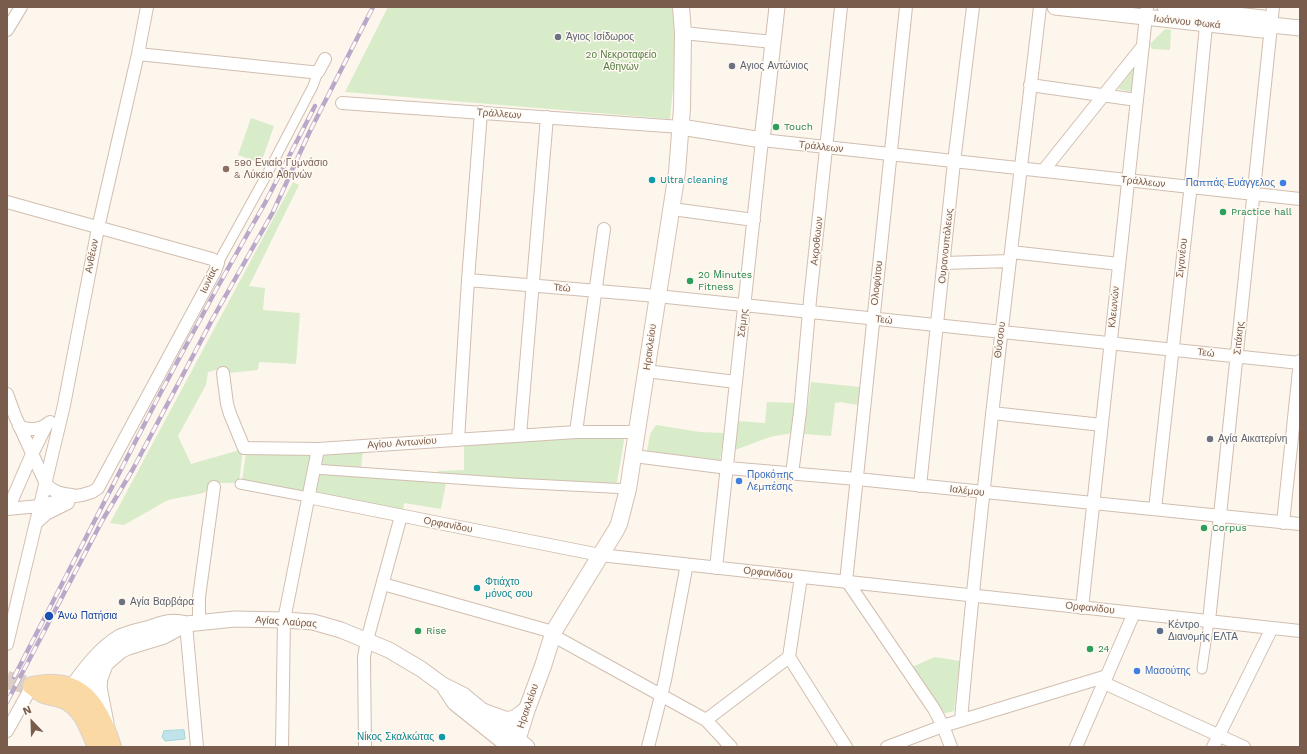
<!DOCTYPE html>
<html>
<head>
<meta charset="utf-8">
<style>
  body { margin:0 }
  #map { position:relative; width:1307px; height:754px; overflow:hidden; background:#fdf6ec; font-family:"Work Sans",sans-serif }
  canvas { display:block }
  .frame { position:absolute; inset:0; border:8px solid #7a5c4d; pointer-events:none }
  .north { position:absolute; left:12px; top:702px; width:40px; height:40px; -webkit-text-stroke:3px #fffaf3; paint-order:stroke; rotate:337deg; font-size:11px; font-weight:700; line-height:16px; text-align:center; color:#7a5c4d }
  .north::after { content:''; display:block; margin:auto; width:14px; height:18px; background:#7a5c4d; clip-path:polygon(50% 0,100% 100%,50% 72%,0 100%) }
</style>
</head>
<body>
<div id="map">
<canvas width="1307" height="754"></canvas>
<div class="frame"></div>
<div class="north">N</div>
</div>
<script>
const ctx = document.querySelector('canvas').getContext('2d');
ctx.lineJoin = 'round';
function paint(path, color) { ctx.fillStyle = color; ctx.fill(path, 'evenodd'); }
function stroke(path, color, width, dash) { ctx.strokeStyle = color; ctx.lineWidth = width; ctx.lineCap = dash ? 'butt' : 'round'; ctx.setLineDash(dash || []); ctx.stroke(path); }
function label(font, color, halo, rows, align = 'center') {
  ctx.font = font + ' "Work Sans",sans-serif'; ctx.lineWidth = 3; ctx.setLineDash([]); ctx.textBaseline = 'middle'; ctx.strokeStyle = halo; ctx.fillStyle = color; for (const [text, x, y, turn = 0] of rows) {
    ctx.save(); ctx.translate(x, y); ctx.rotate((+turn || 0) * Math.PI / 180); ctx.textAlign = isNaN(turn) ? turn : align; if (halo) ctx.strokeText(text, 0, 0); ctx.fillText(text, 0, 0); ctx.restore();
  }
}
paint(new Path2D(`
  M388,7H674L678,35L670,119L345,92Z
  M1165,29L1171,30L1170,50L1152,49L1150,44Z
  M1136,65L1133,92L1118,89Z
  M251,118L274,126L261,163L238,155Z
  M293,182L299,185L249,286L265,288L263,310L300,313L296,364L259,362L258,370L228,373L227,367L208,372L206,385L178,436L191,464L243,449L239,483H221L203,493L168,500L124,525L110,523Z
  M811,382L860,387L858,405L845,403L842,402L835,403L831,436L804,434Z
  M767,402L795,403L792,433L770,437L735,450L738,421L765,423Z
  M656,425L700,432L724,433L720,460L647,451L650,434Z
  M623,436L624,441L617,482L611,490L450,482L446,483L441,509L404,503L403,511L315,494L324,452L363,450L361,468L438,474V471L464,470V442Z
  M311,450L304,492L242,481L246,453Z
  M935,657L960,661L954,711L942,714L912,667Z`), '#d8ecc9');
const water = new Path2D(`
  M184,730L185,739L165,741L162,737L164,731Z`);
paint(water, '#bfe3e8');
stroke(water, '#a5d3da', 1);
stroke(new Path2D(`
  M7,680L32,686`), '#dcd0c4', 18, [18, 9]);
const pedestrian = new Path2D(`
  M218,263L266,176L313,86L318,72
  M314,469L513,483L628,489
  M240,484L308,497
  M1202,669L1209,621`);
const minor = new Path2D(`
  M906,7L846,582L849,584L934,709L943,726L951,747
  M7,30L21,7
  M683,33L773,42
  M138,54L311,72H318L325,59
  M1030,85L1137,100
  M342,103L681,127
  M1043,171L1143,46
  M7,202L212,259L218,263L215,271L98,488L92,492L82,495L75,496L40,506L7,509
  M672,209L754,220
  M1011,252L1119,264
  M944,263L1010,261
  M468,280L657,296L1300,363
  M646,371L736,382
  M223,373L227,404L230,414L244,448L318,449L576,432H638
  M7,394L15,416L46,484C53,492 61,494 72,495
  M992,413L1102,425
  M19,426C29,431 41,430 50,422
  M576,432L604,229
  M520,435L547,117
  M458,440L468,280L481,112
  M634,456L728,468L857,479L1300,524
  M792,474L800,412L810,300L841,7
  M920,486L954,162L973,7
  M308,497L600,555L1300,631
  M12,500L32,454L47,424
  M1155,509L1190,193L1207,15
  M36,523L46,514L68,503
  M1283,523L1300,361
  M716,568L762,140L1300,199
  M383,584L546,630L552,635L706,720L731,747
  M1082,608L1147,7
  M1209,621L1273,7
  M199,622V597L214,487
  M186,624L197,747
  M7,644L64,405L98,228L138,54L147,7
  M789,657L846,747
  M1104,683L1244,747
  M706,720L789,657L801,577
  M961,720C982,482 1012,245 1040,7
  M7,731L32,686
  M282,747L284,620L318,449
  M365,747L364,657L367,640L401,516
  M648,747L665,680L686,569L688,565
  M887,747L943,726L1107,676
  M1076,747L1134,613
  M1213,747L1272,628`);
const tertiary = new Path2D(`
  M1055,7L1262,30L1271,25L1300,28
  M1165,7L1263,18L1271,25
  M681,127L762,140L777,7
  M105,665L100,678L99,687L106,723
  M73,686C86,668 101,648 120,637C130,633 140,630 150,628C164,623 172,620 186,624
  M445,688L455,703L510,747
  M74,703L89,681L105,664L120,651L128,647L164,636L186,624L235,619L284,620L313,622L341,630L389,650L421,669L443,685L463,695L527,747`);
const secondary = new Path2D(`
  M484,712L506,720C515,720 520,715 527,709
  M515,747L527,709L543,666L554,631L616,530L619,524L628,489L677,172L682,108L683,33L681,7`);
const primary = new Path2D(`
  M32,686C81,675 99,705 112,747
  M34,687C46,698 49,694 63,699C83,707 89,729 97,747`);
stroke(pedestrian, '#d1beb0', 11);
stroke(minor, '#d1beb0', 14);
stroke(tertiary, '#d1beb0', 17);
stroke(secondary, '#d6c0b0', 18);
stroke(primary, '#dad1cd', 20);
stroke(pedestrian, '#fff', 9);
stroke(minor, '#fff', 12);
stroke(tertiary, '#fff', 15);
stroke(secondary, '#fff', 16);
stroke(primary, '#fbd9a5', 18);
const rail = new Path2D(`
  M14,677L161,392L217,288L265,203L315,106
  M7,702L102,521L133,469L213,318L273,212L310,131L373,7`);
stroke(rail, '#b9a8c9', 4.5);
stroke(rail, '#fffaf3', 3, [9]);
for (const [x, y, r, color] of [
  [558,37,4,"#6b7280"],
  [732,66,4,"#6b7280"],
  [776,127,4,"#2e9e5b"],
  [226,169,4,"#8d6e63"],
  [652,180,4,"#0f9aa8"],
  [1283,183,4,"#3f7fe0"],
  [1223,212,4,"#2e9e5b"],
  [690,281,4,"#2e9e5b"],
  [1210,439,4,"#6b7280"],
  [739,481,4,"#3f7fe0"],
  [1204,528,4,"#2e9e5b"],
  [477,588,4,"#0f9aa8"],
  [122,602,4,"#6b7280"],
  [49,616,5,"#1a4fb4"],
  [418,631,4,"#2e9e5b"],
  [1160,631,4,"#5c6f8a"],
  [1090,649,4,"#2e9e5b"],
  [1137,671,4,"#3f7fe0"],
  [442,737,4,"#0f9aa8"]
]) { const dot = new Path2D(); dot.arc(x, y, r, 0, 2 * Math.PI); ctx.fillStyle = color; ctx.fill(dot); stroke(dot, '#fffaf3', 1.5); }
label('10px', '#7a5c4d', '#fffaf3', [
  ["Ιωάννου Φωκά",1187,22,6],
  ["Τράλλεων",499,114,4],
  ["Τράλλεων",821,147,6],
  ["Τράλλεων",1143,182,6],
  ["Ακροθωων",817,241,-84],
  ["Ουρανουπόλεως",946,246,-84],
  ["Ανθέων",92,256,-79],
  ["Σιγανέου",1182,258,-84],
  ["Ιωνίας",209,280,-65],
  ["Ολοφύτου",877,283,-84],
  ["Τεώ",562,288,5],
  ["Κλεωνών",1114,307,-84],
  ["Τεώ",884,320,6],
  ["Σάμης",743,323,-83],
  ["Σιτάκης",1239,338,-84],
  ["Θύσσου",1000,340,-83],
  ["Ηρακλείου",650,347,-82],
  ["Τεώ",1206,353,6],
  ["Αγίου Αντωνίου",402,443,-4],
  ["Ιαλέμου",967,491,6],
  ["Ορφανίδου",448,525,11],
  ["Ορφανίδου",768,573,6],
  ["Ορφανίδου",1090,608,6],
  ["Αγίας Λαύρας",286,622,4],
  ["Ηρακλείου",528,706,-71]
]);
label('10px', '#5b616d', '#fffaf3', [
  ["Άγιος Ισίδωρος",566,37],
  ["Αγιος Αντώνιος",740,66],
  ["Αγία Αικατερίνη",1218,439],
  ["Αγία Βαρβάρα",130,602]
], 'left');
label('10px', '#537a41', '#fffaf3', [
  ["2ο Νεκροταφείο",621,55],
  ["Αθηνών",621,67]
]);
label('10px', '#27864d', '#fffaf3', [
  ["Touch",784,127],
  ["Practice hall",1231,212],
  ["20 Μinutes",698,275],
  ["Fitness",698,287],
  ["Corpus",1212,528],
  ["Rise",426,631],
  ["24",1098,649]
], 'left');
label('10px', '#785e54', '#fffaf3', [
  ["59ο Ενιαίο Γυμνάσιο",234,163],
  ["& Λύκειο Αθηνών",234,175]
], 'left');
label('10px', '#0d838f', '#fffaf3', [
  ["Ultra cleaning",660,180],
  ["Φτιάχτο",485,582],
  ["μόνος σου",485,594],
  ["Νίκος Σκαλκώτας",434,737,"right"]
], 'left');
label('10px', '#366cbe', '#fffaf3', [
  ["Παππάς Ευάγγελος",1275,183,"right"],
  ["Προκόπης",747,475],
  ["Λεμπέσης",747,487],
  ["Μασούτης",1145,671]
], 'left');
label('10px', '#164399', '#fffaf3', [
  ["Άνω Πατήσια",58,616]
], 'left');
label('10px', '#4e5e75', '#fffaf3', [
  ["Κέντρο",1168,625],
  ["Διανομής ΕΛΤΑ",1168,637]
], 'left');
</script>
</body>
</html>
